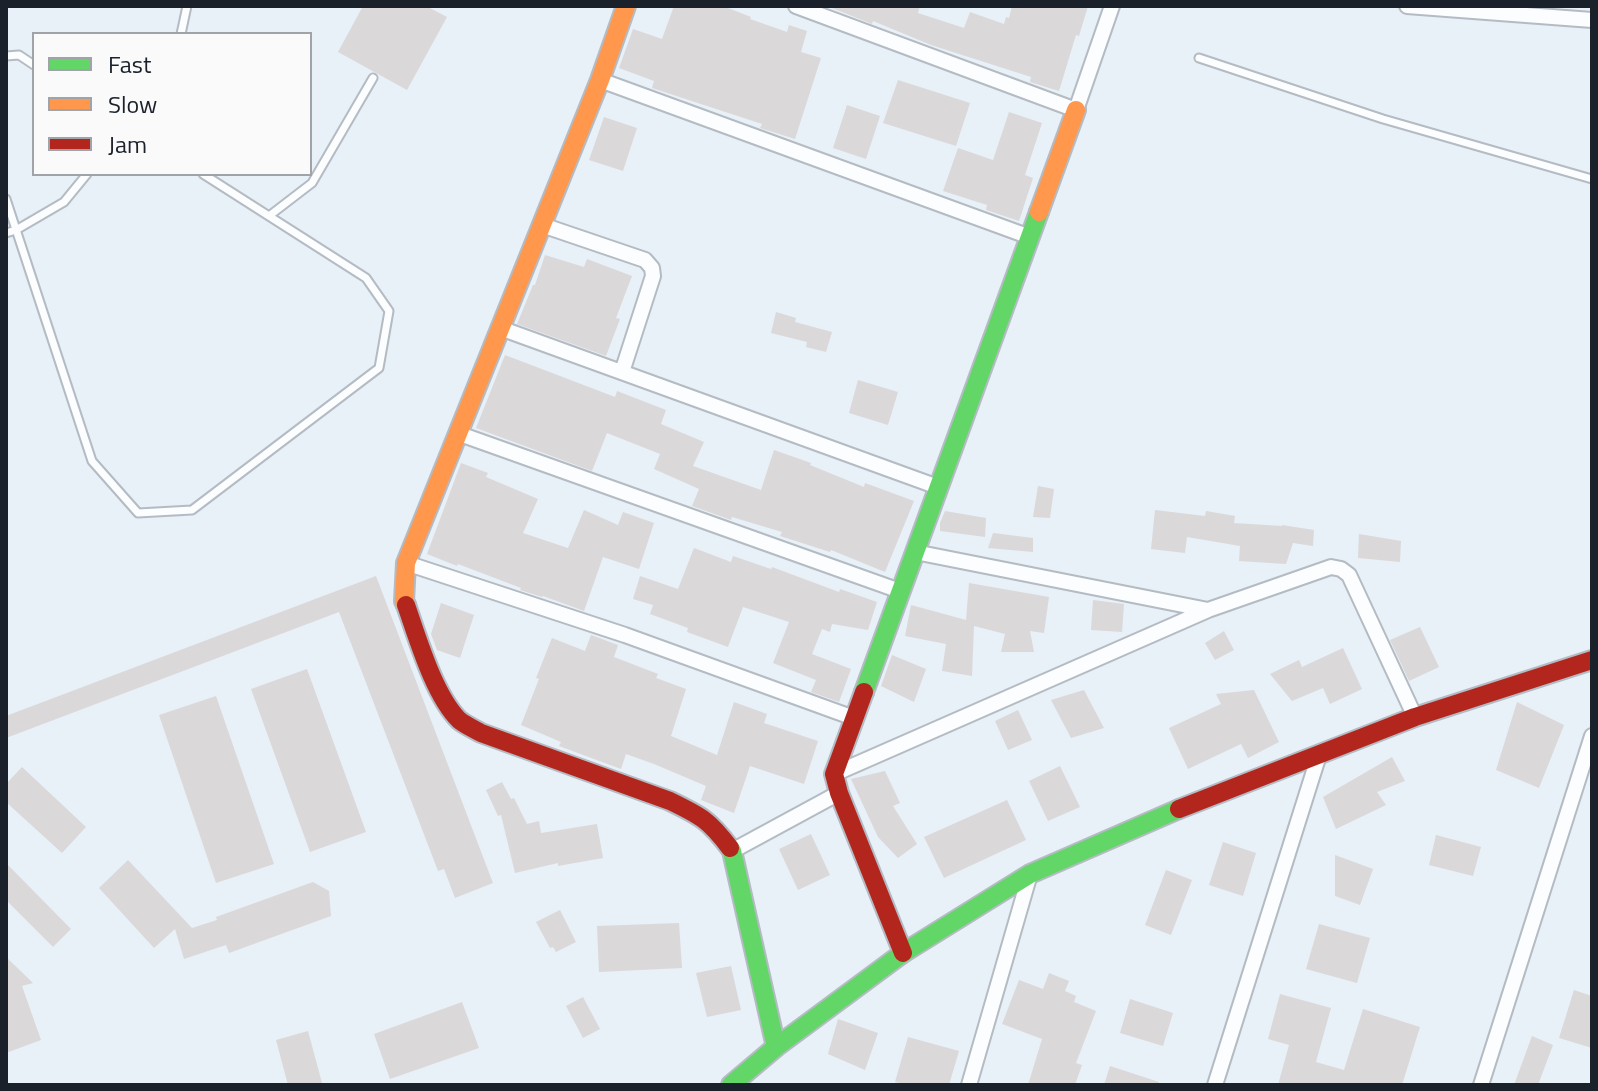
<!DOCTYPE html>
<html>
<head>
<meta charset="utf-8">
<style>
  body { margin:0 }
  #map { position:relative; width:1598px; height:1091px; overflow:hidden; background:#e8f0f8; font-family:"Titillium Web",sans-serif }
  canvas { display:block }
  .frame { position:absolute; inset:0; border:8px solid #1a212b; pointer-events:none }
  .legend { position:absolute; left:32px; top:32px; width:280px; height:144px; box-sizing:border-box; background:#fafafa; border:2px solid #a0a3a7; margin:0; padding:10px 14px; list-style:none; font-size:24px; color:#1a212b }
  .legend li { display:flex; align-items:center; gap:16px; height:40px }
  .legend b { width:40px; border:2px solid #a0a3a7 }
</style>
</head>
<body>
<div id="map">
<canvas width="1598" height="1091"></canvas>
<div class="frame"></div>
<ul class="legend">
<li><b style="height:10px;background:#63d668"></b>Fast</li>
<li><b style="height:10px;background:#ff974d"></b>Slow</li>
<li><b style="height:10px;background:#b3261e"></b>Jam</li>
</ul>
</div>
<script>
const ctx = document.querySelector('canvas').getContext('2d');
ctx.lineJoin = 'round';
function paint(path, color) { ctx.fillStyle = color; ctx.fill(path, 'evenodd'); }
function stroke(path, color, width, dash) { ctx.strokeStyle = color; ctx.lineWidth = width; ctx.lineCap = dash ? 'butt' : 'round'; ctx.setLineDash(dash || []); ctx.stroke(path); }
paint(new Path2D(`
  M363,6H426L447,17L407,90L338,52Z
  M674,6H723L751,17L750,19L787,32L789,25L807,31L801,52L821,58L795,139L760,128L762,124L652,88L654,81L619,68L633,29L662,39Z
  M827,6H920L918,13L964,28L970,12L1004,24L1006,17L1009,18L1012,6H1088L1079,36L1076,35L1059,91L1030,82L1031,77L931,45L873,21L872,24Z
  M898,80L970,103L956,146L883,123Z
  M847,105L880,116L866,159L833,148Z
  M1009,112L1042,123L1025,175L1033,178L1019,221L986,210L987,205L943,191L958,148L993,160Z
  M604,117L637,128L623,171L589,160Z
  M545,255L584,267L587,259L632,276L616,318L620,319L606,356L517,324L533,285H535Z
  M776,312L796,318L795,322L832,332L826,352L806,347L807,342L771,333Z
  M505,355L615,397L617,391L666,410L661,424L704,442L693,466L761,490L774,450L811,463L810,465L864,487L865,483L914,501L885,572L831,550L830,552L780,536L782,532L732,517L731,520L692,506L699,489L654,469L660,454L607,433L592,471L476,428Z
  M858,380L898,392L888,425L849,413Z
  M461,463L488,473L486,477L538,499L523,533L568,548L584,510L618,525L623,512L654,523L639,569L603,557L584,611L543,596L542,597L520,590L521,588L458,564L457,566L427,554Z
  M1038,486L1054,489L1050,518L1033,517Z
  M1155,510L1205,516L1206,511L1235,516L1234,523L1282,526V525L1314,530L1313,546L1293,543L1286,564L1239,561L1240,546L1187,537L1185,553L1151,549Z
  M945,511L986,518L985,537L940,531V523Z
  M993,533L1033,538V552L988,548Z
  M1359,534L1401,541L1400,562L1358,558Z
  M694,548L731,562L733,556L771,569L772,567L839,592L840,589L877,602L868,630L832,624L830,632L822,629L812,654L851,669L839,702L811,692L816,680L773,663L789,622L743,607L728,647L687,632L688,628L650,614L653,605L633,599L640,576L678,589Z
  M376,576L493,883L455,898L444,869L438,871L339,612L6,738V716Z
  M969,583L1049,597L1044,633L1030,631L1034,652H1001L1005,634L974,626L972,676L942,671L946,644L905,636L911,605L966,620Z
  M1093,600L1124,604L1122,632L1091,630Z
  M441,603L474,615L460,658L437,650L431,634Z
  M1420,627L1439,667L1409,681L1390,640Z
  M1224,631L1234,650L1215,660L1205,643Z
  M591,635L618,645L614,657L658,674L656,678L686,689L671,736L717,755L734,702L767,714L764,723L818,741L804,784L750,766L734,813L701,800L706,786L654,764L626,754L621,769L559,746L561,742L521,725L539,679L536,678L552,638L585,651Z
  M1343,648L1362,689L1330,704L1323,688L1292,701L1270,674L1299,660L1302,667Z
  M892,655L926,669L914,702L881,686Z
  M307,669L366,832L310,852L251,689Z
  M1084,690L1104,728L1071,738L1051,700Z
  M1254,690L1279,742L1248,758L1241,744L1188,769L1169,728L1221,704L1216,694Z
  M216,696L274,864L216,883L159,715Z
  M1517,702L1564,725L1539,788L1496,770Z
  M1018,710L1032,740L1008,750L995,721Z
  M1392,757L1405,781L1377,792L1386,805L1336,829L1323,797Z
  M1060,766L1080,807L1048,821L1029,781Z
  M22,767L86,827L62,853L6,802V784Z
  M885,771L900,803L893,806L917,844L898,858L878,837L851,779Z
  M502,782L511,799L514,798L527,824L539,821L541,833L597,824L603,858L558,866V863L515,873L501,815L498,816L486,790Z
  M1007,800L1026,840L944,878L924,837Z
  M811,834L830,875L798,890L779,849Z
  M1436,835L1481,847L1473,876L1429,865Z
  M1223,842L1256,853L1243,896L1209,885Z
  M1335,855L1373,869L1360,905L1335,896Z
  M128,860L192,928L217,920L216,917L313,882L329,891L331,916L229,953L226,945L184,959L175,929L154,948L99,888Z
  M6,863L71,929L53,947L6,900Z
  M1166,870L1192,880L1171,935L1145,925Z
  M560,910L576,942L556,952L553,947L550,948L536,922Z
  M679,923L682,968L599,972L597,926Z
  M1319,924L1370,938L1357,983L1306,969Z
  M6,957L33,983L22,986L41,1040L6,1053Z
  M731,966L741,1010L707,1017L696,973Z
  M1049,973L1069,981L1065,991L1076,996L1074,1002L1096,1011L1076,1063L1082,1065L1075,1085H1028L1042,1039L1002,1024L1019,980L1043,989Z
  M1574,990L1592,996V1048L1559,1038Z
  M1280,994L1331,1008L1316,1062L1344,1070L1363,1009L1420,1027L1402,1085H1278L1289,1045L1268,1039Z
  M583,997L600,1029L583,1038L566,1006Z
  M1130,999L1173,1013L1163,1046L1120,1033Z
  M462,1002L479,1048L390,1079L374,1034Z
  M838,1019L878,1033L865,1070L828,1054Z
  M308,1031L322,1083L314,1085H288L276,1040Z
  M1532,1036L1553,1045L1538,1085H1514Z
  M908,1037L959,1051L949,1085H906L895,1082Z
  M1110,1066L1159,1082V1085H1104Z`), '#dbd8da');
const lane = new Path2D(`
  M181,34L187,6
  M6,56L19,55L34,65
  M1199,58L1383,119L1592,179
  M6,199L92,461L138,513L192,510L379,368L389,311L366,278L203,174
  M269,216L312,183L373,78
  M6,233L16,230L64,202L87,174`);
const street = new Path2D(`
  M796,6L1076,110L1112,6
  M1407,6L1592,20
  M600,80L1030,237
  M542,225L645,260L652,268L653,276L622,372
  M500,328L938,487
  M457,433L900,591
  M406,563L625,635L854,718
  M1208,610L1331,567L1341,569L1349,575L1415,717
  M834,774L1208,610L915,552
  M732,851L839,793
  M969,1085L1030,874
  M1215,1085L1319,755
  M1481,1085L1592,736`);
const fast = new Path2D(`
  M864,692L1039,212
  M730,848L732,851L776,1047
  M731,1085L776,1047L903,953L1030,874L1179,809`);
const slow = new Path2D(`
  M1039,212L1076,110
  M406,605L404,601L406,563L600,80L626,6`);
const jam = new Path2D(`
  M406,605C418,639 434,695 459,720C465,725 474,729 481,733L670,801C701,816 709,820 730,848
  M864,692L834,774L839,793L903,953
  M1179,809L1415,717L1592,660`);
stroke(lane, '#b4bbc3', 11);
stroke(street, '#b4bbc3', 18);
stroke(fast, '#b4bbc3', 22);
stroke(slow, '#b4bbc3', 22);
stroke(jam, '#b4bbc3', 22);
stroke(lane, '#fcfdfe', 7);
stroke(street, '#fcfdfe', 14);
stroke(fast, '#63d668', 18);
stroke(slow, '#ff974d', 18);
stroke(jam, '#b3261e', 18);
</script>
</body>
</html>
